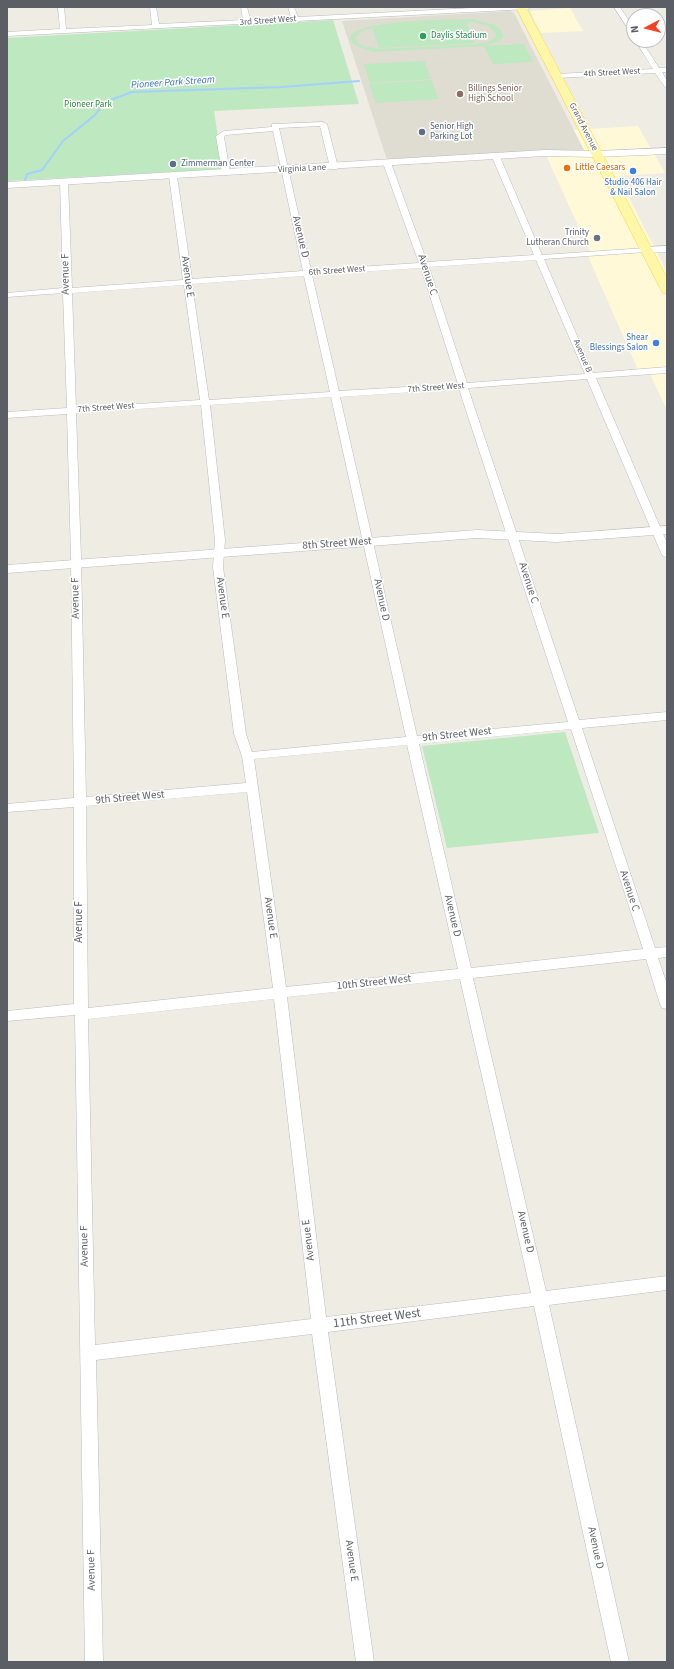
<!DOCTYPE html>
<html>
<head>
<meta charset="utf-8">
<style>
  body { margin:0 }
  #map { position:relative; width:674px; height:1669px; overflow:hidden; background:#efede3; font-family:"Source Sans 3",sans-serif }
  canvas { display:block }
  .frame { position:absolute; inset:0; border:8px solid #5b5f65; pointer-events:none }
  .north { position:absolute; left:626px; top:8px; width:40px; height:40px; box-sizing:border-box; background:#fff; border:1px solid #bdbfc1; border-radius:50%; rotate:263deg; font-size:11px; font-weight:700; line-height:16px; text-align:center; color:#5b5f65 }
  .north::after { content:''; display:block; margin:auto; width:14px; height:18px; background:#f54223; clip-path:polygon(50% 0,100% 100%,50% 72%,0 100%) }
</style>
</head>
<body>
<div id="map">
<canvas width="674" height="1669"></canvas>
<div class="frame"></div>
<div class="north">N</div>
</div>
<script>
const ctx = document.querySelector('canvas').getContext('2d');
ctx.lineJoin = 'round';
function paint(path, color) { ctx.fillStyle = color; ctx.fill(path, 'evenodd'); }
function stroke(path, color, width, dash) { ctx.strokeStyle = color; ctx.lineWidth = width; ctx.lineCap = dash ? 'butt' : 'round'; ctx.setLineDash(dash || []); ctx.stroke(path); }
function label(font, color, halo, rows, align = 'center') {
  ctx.font = font + ' "Source Sans 3",sans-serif'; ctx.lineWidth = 3; ctx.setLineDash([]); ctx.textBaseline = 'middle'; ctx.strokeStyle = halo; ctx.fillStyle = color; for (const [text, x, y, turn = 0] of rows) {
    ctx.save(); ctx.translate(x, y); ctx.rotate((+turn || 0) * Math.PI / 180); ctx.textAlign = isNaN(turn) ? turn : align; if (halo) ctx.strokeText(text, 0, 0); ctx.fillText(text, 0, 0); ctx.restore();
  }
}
paint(new Path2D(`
  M570,8L583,31L541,33L530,11Z
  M638,126L665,173L618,176L667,272V410L649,372H639L587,254H591L545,153V152L583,150L573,130Z`), '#fff9d8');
paint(new Path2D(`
  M510,11L514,13L584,150L387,160L342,21Z`), '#dfdcd2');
paint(new Path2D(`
  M472,19L494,25L502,31L503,37L499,41L485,46L524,44L533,62L493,64L484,46L374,52C366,48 355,49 350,39C351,19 452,20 472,19ZM473,22L488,26L496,33L495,38L488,42L477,44L381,49L363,46L358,43L355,38L360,32L372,28L379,48L475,43L466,23L386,27Z
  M333,20L359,104L214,111L223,169L7,181V38Z
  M424,61L431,79L370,83L364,64Z
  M431,80L439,99L376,103L369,84Z
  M565,732L599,833L447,848L422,746Z`), '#bde8c0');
stroke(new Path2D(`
  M25,180L27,174L42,170L63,141L95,115L105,102L132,92L282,87L359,81`), '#a3d0ff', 2);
const minor = new Path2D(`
  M58,7H64L66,29L152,25L150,7H156L159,24L243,20L241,7H247L250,19L291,17L288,7H294L298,17L491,7H531L528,9L7,36V32L60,29Z
  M614,7H620L634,29V36L632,35Z
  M635,40H641L659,68H667V72H662L667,81V88L665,87L655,73L557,78L554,76L557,74L653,69Z
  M323,122L327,124L338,167L337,169H331L330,167L320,126L279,128L311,270L419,263L383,163L387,161L391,163L427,262L534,255L492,157L496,155L500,157L542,255L646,248L650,250L646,252L544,259L593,373L667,367V373L596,378L667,543V558L662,555L587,379L468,388L579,720L667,712V720L582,728L655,948L667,947V957L658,958L667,984V1009L662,1008L660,1004L646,959L473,978L546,1291L667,1276V1290L549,1305L629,1662H611L534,1306L328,1332L374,1662H356L312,1334L96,1360L103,1662H85L75,1015L7,1021V1011L74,1004V807L7,812V804L74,798L71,558L67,414L7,418V412L67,408L63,293L7,297V293L63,288L60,181L64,179L68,181L72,288L183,280L169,176L173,174L177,176L192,279L303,271L273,131L226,135L224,137L230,173L226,175L222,173L216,136L224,131L272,127V124H275ZM536,260L585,374L467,383L429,267ZM421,268L458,384L339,391L312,275ZM304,276L330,392L209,400L192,284ZM184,285L200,400L76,408L72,293ZM459,389L568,722L417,736L340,397ZM331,397L406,737L252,752L246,734L223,567L225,540L210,405ZM201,405L215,540L213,567L234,734L242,756L246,783L86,797L81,558L76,413ZM571,729L643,949L471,968L419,744ZM407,745L458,969L286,987L254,759ZM247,792L273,988L88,1008L86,806ZM460,979L531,1293L326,1317L287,997ZM274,999L311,1319L95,1345L88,1019Z`);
const tertiary = new Path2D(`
  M667,148V154L596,157L545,156L7,188V182L545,150L596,151Z
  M667,246V252L646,253L641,250L646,247Z
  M667,526V534L557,542L477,538L7,573V565L477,530L557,534Z`);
const primary = new Path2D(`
  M516,7H526L667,278V294L663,293L661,290Z`);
stroke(minor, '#b8bac0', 1);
stroke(tertiary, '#b8bac0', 1);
stroke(primary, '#fbd750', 1);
paint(minor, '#fff');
paint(tertiary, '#fff');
paint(primary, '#fff7a8');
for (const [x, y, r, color] of [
  [423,36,4,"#2e9e5b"],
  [460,94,4,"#8d6e63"],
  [422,132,4,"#5c6f8a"],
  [173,164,4,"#5c6f8a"],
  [567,168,4,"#e8710a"],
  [633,171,4,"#3f7fe0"],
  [597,238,4,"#6b7280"],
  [656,343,4,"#3f7fe0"]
]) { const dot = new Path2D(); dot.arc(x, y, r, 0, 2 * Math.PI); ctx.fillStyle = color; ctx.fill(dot); stroke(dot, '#fff', 1.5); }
label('9px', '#5b5f65', '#fff', [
  ["3rd Street West",268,21,-4],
  ["4th Street West",612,73,-3],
  ["Grand Avenue",583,127,63],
  ["Virginia Lane",302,169,-3],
  ["6th Street West",337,271,-4],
  ["Avenue B",582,356,67],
  ["7th Street West",436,388,-4],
  ["7th Street West",106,408,-4]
]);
label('9px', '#27864d', '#fff', [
  ["Daylis Stadium",431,36]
], 'left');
label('9px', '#785e54', '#fff', [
  ["Billings Senior",468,89],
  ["High School",468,99]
], 'left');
label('9px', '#2e8238', '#fff', [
  ["Pioneer Park",88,105]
]);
label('9px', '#4e5e75', '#fff', [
  ["Senior High",430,127],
  ["Parking Lot",430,137],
  ["Zimmerman Center",181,164]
], 'left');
label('9px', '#c56008', '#fff', [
  ["Little Caesars",575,168]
], 'left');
label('9px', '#366cbe', '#fff', [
  ["Studio 406 Hair",633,183],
  ["& Nail Salon",633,193],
  ["Shear",648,338,"right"],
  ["Blessings Salon",648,348,"right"]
]);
label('9px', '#5b616d', '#fff', [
  ["Trinity",589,233],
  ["Lutheran Church",589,243]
], 'right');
label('italic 10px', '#3a73c2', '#fff', [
  ["Pioneer Park Stream",173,83,-4]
]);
label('11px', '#5b5f65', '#fff', [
  ["Avenue D",300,237,77],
  ["Avenue F",66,274,-91],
  ["Avenue C",427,275,72],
  ["Avenue E",187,277,82],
  ["8th Street West",337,544,-4],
  ["Avenue C",528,583,72],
  ["Avenue F",76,598,-91],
  ["Avenue E",222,598,82],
  ["Avenue D",381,600,78],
  ["9th Street West",457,735,-6],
  ["9th Street West",130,798,-5],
  ["Avenue C",629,891,72],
  ["Avenue D",452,916,77],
  ["Avenue E",270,918,82],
  ["Avenue F",80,922,-90],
  ["10th Street West",374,983,-6],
  ["Avenue D",525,1232,77],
  ["Avenue E",309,1240,-97],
  ["Avenue F",85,1246,-91],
  ["Avenue D",595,1548,78],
  ["Avenue E",351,1561,82],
  ["Avenue F",92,1570,-91]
]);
label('13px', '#5b5f65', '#fff', [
  ["11th Street West",377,1319,-7]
]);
</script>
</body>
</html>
